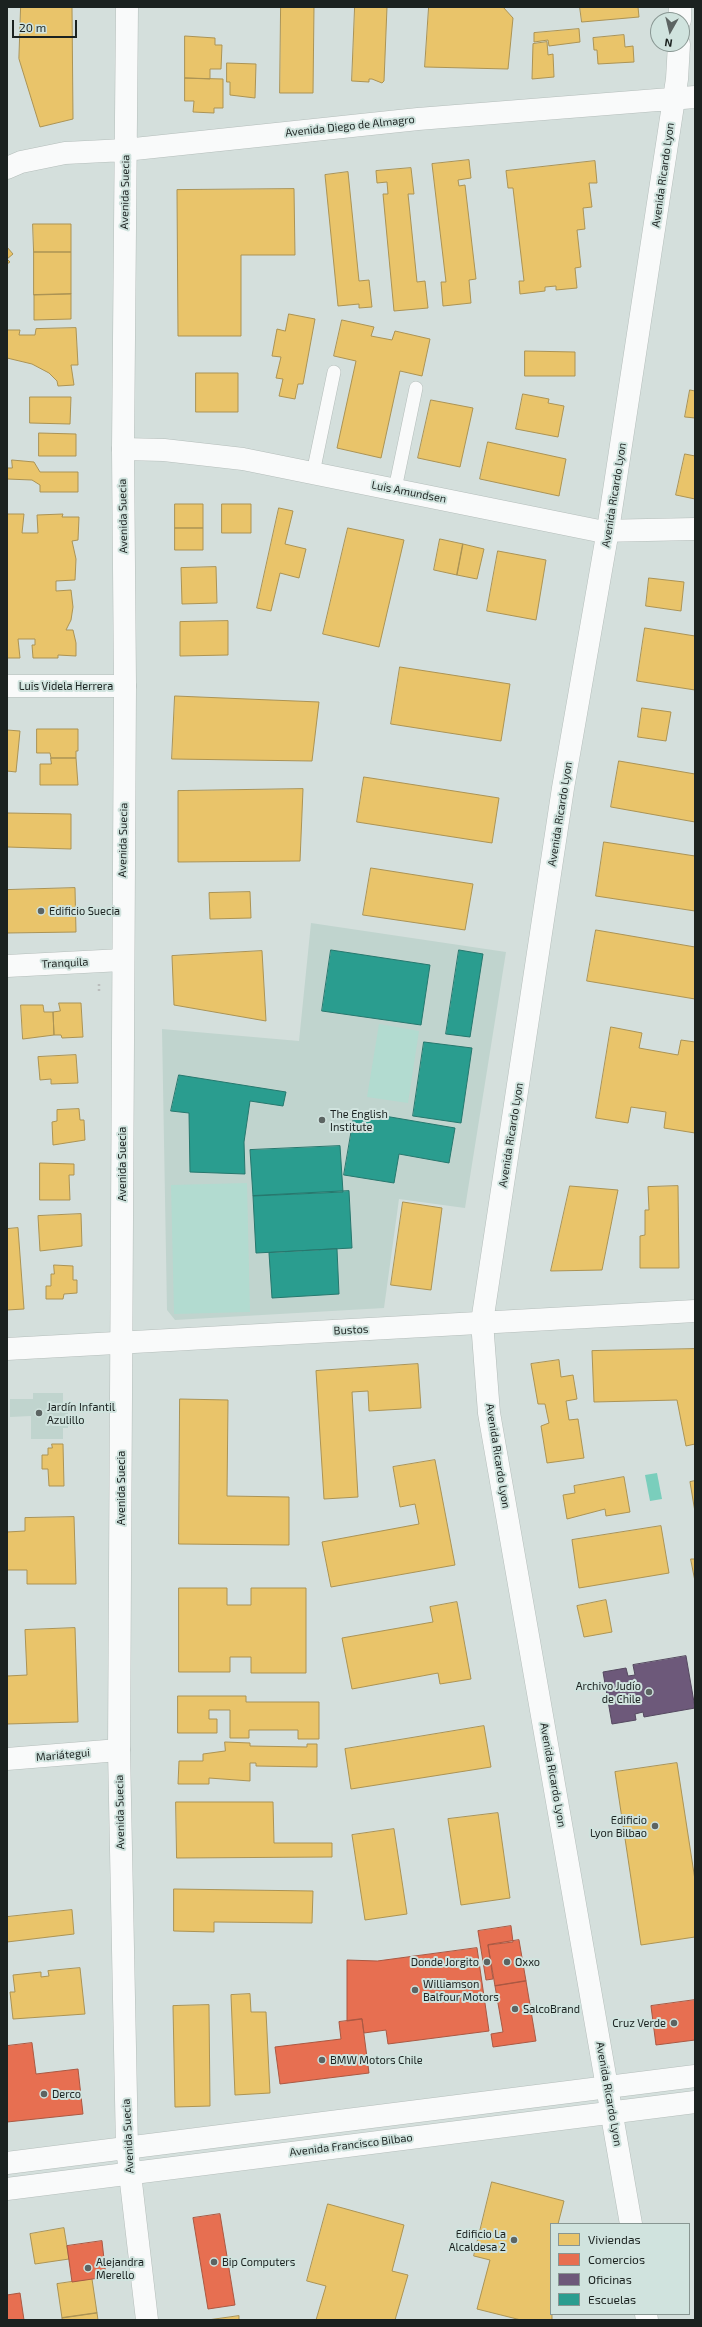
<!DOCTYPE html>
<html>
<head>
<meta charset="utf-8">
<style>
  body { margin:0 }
  #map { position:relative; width:702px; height:2327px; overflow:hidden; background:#d4dfdc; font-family:"Exo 2",sans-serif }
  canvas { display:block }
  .frame { position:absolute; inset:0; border:8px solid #1b2220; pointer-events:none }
  .legend { position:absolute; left:550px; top:2223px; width:140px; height:92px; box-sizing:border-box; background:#d0e3de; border:1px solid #889692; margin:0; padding:5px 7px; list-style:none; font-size:12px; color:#1b2220 }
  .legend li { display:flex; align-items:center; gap:8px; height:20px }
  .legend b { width:20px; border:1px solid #889692 }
  .north { position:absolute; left:650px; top:12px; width:40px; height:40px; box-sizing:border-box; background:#d0e3de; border:1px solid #889692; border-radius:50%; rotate:188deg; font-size:11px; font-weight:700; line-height:16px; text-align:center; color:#1b2220 }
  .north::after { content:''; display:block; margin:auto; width:14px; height:18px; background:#5c6462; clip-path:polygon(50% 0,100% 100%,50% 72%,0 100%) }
  .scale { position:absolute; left:12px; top:20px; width:65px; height:18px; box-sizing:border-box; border:2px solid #1b2220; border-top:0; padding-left:5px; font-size:12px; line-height:14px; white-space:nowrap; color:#1b2220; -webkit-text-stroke:3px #d0e3de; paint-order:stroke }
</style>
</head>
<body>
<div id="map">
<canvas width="702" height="2327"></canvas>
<div class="frame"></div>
<ul class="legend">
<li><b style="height:11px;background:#e9c46a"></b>Viviendas</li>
<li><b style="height:11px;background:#e76f51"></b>Comercios</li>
<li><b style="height:11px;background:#6d597a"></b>Oficinas</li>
<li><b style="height:11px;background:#2a9d8f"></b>Escuelas</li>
</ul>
<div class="north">N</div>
<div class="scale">20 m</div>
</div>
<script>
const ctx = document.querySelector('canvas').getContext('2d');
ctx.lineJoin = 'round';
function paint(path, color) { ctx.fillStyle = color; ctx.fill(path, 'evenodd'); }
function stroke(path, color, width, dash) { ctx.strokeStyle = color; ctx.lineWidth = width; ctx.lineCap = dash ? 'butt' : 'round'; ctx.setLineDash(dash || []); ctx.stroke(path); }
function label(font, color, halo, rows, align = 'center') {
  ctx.font = font + ' "Exo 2",sans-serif'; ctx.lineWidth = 4; ctx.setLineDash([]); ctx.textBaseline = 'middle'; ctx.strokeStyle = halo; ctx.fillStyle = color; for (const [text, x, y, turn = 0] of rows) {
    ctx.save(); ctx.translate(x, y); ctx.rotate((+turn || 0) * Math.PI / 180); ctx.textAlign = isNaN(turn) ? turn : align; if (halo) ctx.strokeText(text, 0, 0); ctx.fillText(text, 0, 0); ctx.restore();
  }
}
paint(new Path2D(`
  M311,923L506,952L465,1208L399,1199L384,1308L175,1320L167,1310L162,1029L299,1041Z
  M33,1393H63V1409H68V1428H63V1439H31V1416L10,1417V1399H33Z`), '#c0d4ce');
paint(new Path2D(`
  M379,1024L419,1031L408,1103L367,1097Z
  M247,1183L250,1312L174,1314L171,1185Z`), '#b2dbd0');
paint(new Path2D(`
  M657,1473L662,1499L650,1501L645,1475Z`), '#7acebc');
const homes = new Path2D(`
  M21,7H72L73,119L40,127L19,59Z
  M281,7H314L313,93H280Z
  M355,7H387L384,81L382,83L372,79H369V82L352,81Z
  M429,7H503L513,18L508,69L425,67Z
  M580,7H638L639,17L582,22Z
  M579,29L580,42L549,46L548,40L534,42V33Z
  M624,35L625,47L633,46L634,62L598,64L597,50H594L593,38Z
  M185,36L215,38V45H222L221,69H210V79L185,78Z
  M547,42L548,55L553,54L554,77L532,79L533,44Z
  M227,63L256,64L255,98L230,95V82H227Z
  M185,78L223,79V108H214V113L193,112L194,101H185Z
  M469,160L471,178L458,180L459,186L465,185L476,279L469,280L471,303L443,306L441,282H446L432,164Z
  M595,161L597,183H589L592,207L583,208L585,229L577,230L581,267L575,268L577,288L556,290V286L545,287V291L520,294L519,281H524L513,188H508L506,171Z
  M411,168L414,194H408L417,282L425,281L428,308L394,311L383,194H388L387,182L377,183L376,171Z
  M348,172L359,281L369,280L372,307L359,308V304L338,306L325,175Z
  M294,189L295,255H241V336H178L177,190Z
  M33,224H71V252H34Z
  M7,247L13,254L7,259L10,262L7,264Z
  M34,252H71V294L34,295Z
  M71,294V319L34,320V295Z
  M289,314L315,319L303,384H298L295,399L279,396L283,379L276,378L281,357L272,356L277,329L285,331Z
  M342,320L374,327L371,336L392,340L395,331L430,339L422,376L400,371L381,458L337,448L356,361L334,356Z
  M76,328L78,365H71L74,385L58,386L57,381L49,373L32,364L7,358V330H20L19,335H35L36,329Z
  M525,351L575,352V376H525Z
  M196,373H238V412H196Z
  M690,390L695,391V418L685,417Z
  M523,394L549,399L548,403L564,406L558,437L516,429Z
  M30,397H71L70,424L30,423Z
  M431,400L473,408L460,467L418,458Z
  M39,433L76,434V456H39Z
  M488,442L566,459L559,496L480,479Z
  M685,454L695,456V499L676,495Z
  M12,460L34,462L40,472H78V492H40V485L32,480L7,479V468H12Z
  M175,504H203V528H175Z
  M222,504H251V533H222Z
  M279,508L293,511L285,544L306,549L299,578L280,573L271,611L257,608Z
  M7,514H24L22,533H38L37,515L63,514L62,517H79L78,540L72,541L76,559L75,580L56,581V591L71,590L73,607L71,620L66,630H73L76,643V656L58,655V658H33L32,645H35V639H18L20,658H7Z
  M175,528H203V550H175Z
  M348,528L404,540L379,647L323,634Z
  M440,539L463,544L457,575L434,570Z
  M463,544L484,549L477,579L457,575Z
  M498,551L546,560L536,620L487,611Z
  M216,567L217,603L182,604L181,568Z
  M649,578L684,582L681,611L646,606Z
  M228,621V655L180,656V622Z
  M645,628L695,636V690L637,681Z
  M400,667L510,684L501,741L391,724Z
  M175,696L319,702L312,761L172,759Z
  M642,708L671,712L666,741L638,737Z
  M37,729H78V751H76V758H51L50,753H37Z
  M7,730L20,731L16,772L7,771Z
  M51,758H76L78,785H40V764H51Z
  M619,761L695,774V822L611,807Z
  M364,777L499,798L492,843L357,822Z
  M303,789L300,861L178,862V791Z
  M7,813L71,814V849L7,847Z
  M604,842L695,856V911L596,896Z
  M371,868L473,884L465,930L363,915Z
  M75,888L76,932L7,933V890Z
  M250,892L251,918L210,919L209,893Z
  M596,930L695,947V999L587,981Z
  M262,951L266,1021L174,1005L172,956Z
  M59,1003H81L83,1037L62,1038L61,1035H54L53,1012L60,1011Z
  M21,1005H43L44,1012H53L54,1035L23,1039Z
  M611,1027L642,1033L639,1048L678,1055L681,1040L695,1042V1133L664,1128L666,1112L631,1107L628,1123L596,1118Z
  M76,1055L78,1083L51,1084V1079L40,1080L38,1057Z
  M79,1109L80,1120H84L85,1140L53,1145L52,1122L57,1121V1110Z
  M40,1163L74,1164V1175H69L70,1200H40Z
  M570,1186L618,1190L602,1270L551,1271Z
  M678,1186L679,1268H640V1236L645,1235V1210H649L648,1187Z
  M403,1202L442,1208L431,1290L391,1285Z
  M81,1214L82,1246L40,1251L38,1216Z
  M18,1228L24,1309L7,1310V1229Z
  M54,1265L73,1266V1280H77V1293L64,1294L63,1299H46V1286H51V1274H54Z
  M695,1349V1444L686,1446L677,1400L594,1402L592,1351Z
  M559,1360L561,1377L573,1375L577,1399L566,1401L569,1420L578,1419L584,1458L547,1463L541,1426L549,1423L545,1404H538L531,1364Z
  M418,1364L421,1408L369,1411L368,1391L352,1392L358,1497L324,1499L316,1371Z
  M180,1399L228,1400L227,1496L289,1497V1545L179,1544Z
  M52,1444H63L64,1486H49L48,1469H42V1455H48V1448H52Z
  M435,1460L455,1565L331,1587L322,1542L419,1524L415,1504L400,1507L393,1467Z
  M624,1477L630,1512L606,1516L605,1509L567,1519L563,1495L575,1493L574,1486Z
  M695,1481V1512L690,1482Z
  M74,1517L76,1584H27V1570H7V1532L25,1531V1518Z
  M661,1526L669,1573L579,1588L572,1540Z
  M691,1559H695V1581Z
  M179,1588H227V1605H251V1588H306V1673H251V1657H230V1672H179Z
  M606,1600L612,1632L584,1637L577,1606Z
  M457,1602L471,1679L440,1684L438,1673L352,1689L342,1638L433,1622L430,1607Z
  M75,1628L78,1722L7,1724V1676L27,1675L25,1630Z
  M178,1696H246V1702H319V1739H298V1730H249V1738H230V1710H209V1719H217V1733H178Z
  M484,1726L491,1767L351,1789L345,1749Z
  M225,1742L250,1743V1746L307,1747V1744H317V1767L256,1766V1763H250V1781L209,1778V1784H178L179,1761H203V1754L225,1751Z
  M677,1763L695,1880V1937L641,1945L615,1772Z
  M176,1802H273L274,1843H332V1857L177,1858Z
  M498,1813L510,1898L461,1905L448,1819Z
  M394,1829L407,1914L365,1920L352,1835Z
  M174,1889L313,1891L312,1923L214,1922V1932L174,1931Z
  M72,1910L74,1934L7,1942V1917Z
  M80,1968L85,2014L13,2019L10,1992H15L13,1975L41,1972V1977L49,1976L48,1971Z
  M250,1994L251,2012H266L270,2093L235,2095L231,1995Z
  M209,2005L210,2106L175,2107L173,2006Z
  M492,2182L564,2201L558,2224H551L552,2320H521L477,2309L490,2260L474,2256Z
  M328,2204L404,2225L392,2271L408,2275L395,2320H316L326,2286L307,2281Z
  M64,2228L69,2259L35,2264L30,2234Z
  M92,2279L97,2313L62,2318L57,2284Z
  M97,2313L98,2320H62V2318Z
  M239,2316V2320H208Z`);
paint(homes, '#e9c46a');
stroke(homes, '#ab9354', 1);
const shops = new Path2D(`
  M511,1926L513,1942L488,1945L493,1979L486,1980L478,1931Z
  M519,1940L526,1981L495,1986L488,1945Z
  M477,1948L489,2031L388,2044L386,2030L364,2033L362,2019L347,2021V1960L377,1961Z
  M526,1981L536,2041L493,2047L491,2034L503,2032L495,1986Z
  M695,2000V2040L656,2045L651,2006Z
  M362,2019L369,2073L280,2084L275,2047L341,2039L339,2022Z
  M32,2043L36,2074L78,2069L83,2114L7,2122V2046Z
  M220,2214L235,2305L208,2309L193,2218Z
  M102,2241L106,2277L72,2282L67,2246Z
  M7,2293V2295L20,2293L24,2320H7Z`);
paint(shops, '#e76f51');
stroke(shops, '#aa5842', 1);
const offices = new Path2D(`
  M686,1656L695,1708L644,1717L643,1712L635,1714L636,1720L612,1724L603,1672L626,1668L628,1676L635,1675L633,1665Z`);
paint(offices, '#6d597a');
stroke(offices, '#54485f', 1);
const schools = new Path2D(`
  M331,950L430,965L421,1025L322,1011Z
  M459,950L483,954L470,1037L446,1034Z
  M424,1042L472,1048L461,1123L413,1116Z
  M179,1075L286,1092L283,1106L250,1101L244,1142L245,1174L190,1172L189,1113L171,1111Z
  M355,1111L455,1128L449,1163L399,1154L394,1183L344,1175Z
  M340,1146L343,1192L253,1196L250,1150Z
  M349,1191L352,1248L256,1253L253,1196Z
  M337,1249L339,1294L272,1298L269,1253Z`);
paint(schools, '#2a9d8f');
stroke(schools, '#26786e', 1);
const service = new Path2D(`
  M313,473L334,372
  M395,489L416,388`);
const minor = new Path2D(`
  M123,449L164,450L243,459L599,531L695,529
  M7,686H125
  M7,966L122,960
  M7,1349L695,1311
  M7,1759L119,1750`);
const tertiary = new Path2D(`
  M127,7L123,449L125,686L119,1750L127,2148L147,2320
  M680,20V7
  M7,168L21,162L65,153L125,150L418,119L695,97
  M631,2224L489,1413L482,1322L563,788L608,530L677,79L679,44
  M646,2314L647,2320`);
const primary = new Path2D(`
  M7,2163L695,2076
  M7,2189L695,2102`);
stroke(service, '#b4bdba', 14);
stroke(minor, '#b4bdba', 23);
stroke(tertiary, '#b4bdba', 23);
stroke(primary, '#b4bdba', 23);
stroke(new Path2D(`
  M99,984V991`), '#babdbc', 2.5, [2, 3]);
stroke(service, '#f9fafa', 13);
stroke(minor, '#f9fafa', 22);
stroke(tertiary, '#f9fafa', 22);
stroke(primary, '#f9fafa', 22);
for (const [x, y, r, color] of [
  [41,911,4,"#5c6462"],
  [322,1120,4,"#5c6462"],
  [39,1413,4,"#5c6462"],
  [649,1692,4,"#5c6462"],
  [655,1826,4,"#5c6462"],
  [487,1962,4,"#5c6462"],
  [507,1962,4,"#5c6462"],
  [415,1990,4,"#5c6462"],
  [515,2009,4,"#5c6462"],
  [674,2023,4,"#5c6462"],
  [322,2060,4,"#5c6462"],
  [44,2094,4,"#5c6462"],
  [514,2240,4,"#5c6462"],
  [214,2262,4,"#5c6462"],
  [88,2268,4,"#5c6462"]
]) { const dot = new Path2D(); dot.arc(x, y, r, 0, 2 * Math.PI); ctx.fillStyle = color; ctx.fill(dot); stroke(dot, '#d0e3de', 1.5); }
label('11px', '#1b2220', '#d0e3de', [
  ["Avenida Diego de Almagro",350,126,-6],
  ["Avenida Ricardo Lyon",663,175,-82],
  ["Avenida Suecia",125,192,-89],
  ["Luis Amundsen",409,492,11],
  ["Avenida Ricardo Lyon",614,495,-81],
  ["Avenida Suecia",123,516,-91],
  ["Luis Videla Herrera",66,686],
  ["Avenida Ricardo Lyon",560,814,-81],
  ["Avenida Suecia",123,840,-89],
  ["Tranquila",65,963,-3],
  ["Avenida Ricardo Lyon",511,1135,-81],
  ["Avenida Suecia",122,1164,-90],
  ["Bustos",351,1330,-3],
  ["Avenida Ricardo Lyon",498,1456,81],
  ["Avenida Suecia",121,1488,-90],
  ["Mariátegui",63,1755,-5],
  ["Avenida Ricardo Lyon",553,1775,80],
  ["Avenida Suecia",120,1812,-91],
  ["Avenida Ricardo Lyon",609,2094,80],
  ["Avenida Suecia",128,2136,-93],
  ["Avenida Francisco Bilbao",351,2145,-7]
]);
label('11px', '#1b2220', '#d0e3de', [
  ["Edificio Suecia",49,911],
  ["The English",330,1114],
  ["Institute",330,1127],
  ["Jardín Infantil",47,1407],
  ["Azulillo",47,1420],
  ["Archivo Judío",641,1686,"right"],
  ["de Chile",641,1699,"right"],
  ["Edificio",647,1820,"right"],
  ["Lyon Bilbao",647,1833,"right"],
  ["Donde Jorgito",479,1962,"right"],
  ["Oxxo",515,1962],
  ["Williamson",423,1984],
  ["Balfour Motors",423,1997],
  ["SalcoBrand",523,2009],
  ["Cruz Verde",666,2023,"right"],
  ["BMW Motors Chile",330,2060],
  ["Derco",52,2094],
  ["Edificio La",506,2234,"right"],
  ["Alcaldesa 2",506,2247,"right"],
  ["Alejandra",96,2262],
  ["Merello",96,2275],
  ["Bip Computers",222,2262]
], 'left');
</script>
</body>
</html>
